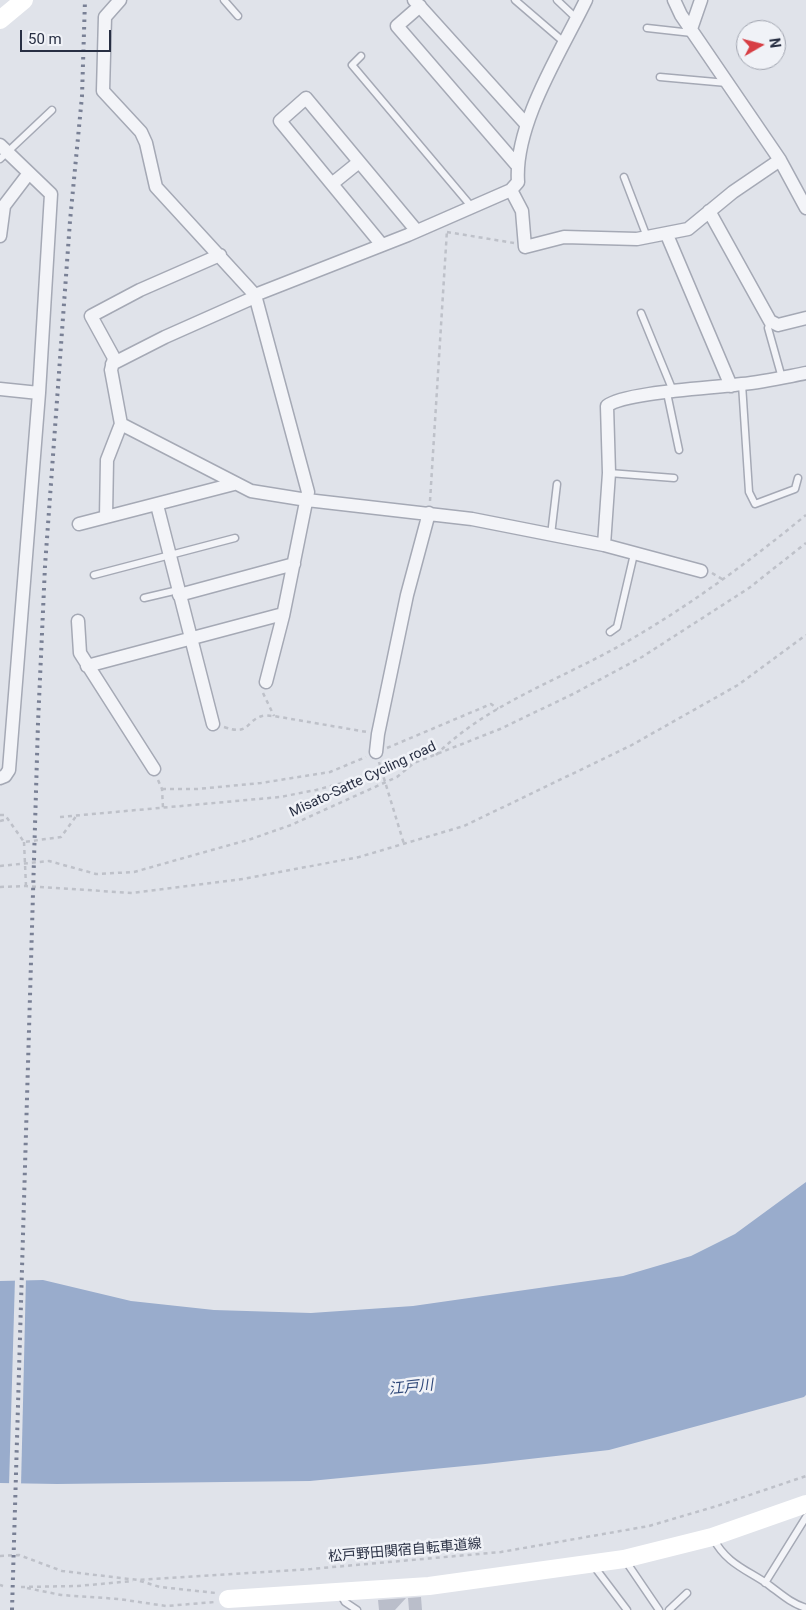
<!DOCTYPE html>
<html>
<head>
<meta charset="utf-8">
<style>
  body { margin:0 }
  #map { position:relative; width:806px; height:1610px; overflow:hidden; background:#e0e3ea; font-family:Roboto,sans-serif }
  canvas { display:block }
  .north { position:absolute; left:736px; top:20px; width:50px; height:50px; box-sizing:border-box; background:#f0f2f7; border:1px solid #a0a4af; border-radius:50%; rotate:82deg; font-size:14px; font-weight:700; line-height:20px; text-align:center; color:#282f43 }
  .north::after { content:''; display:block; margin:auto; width:18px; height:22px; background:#d73e44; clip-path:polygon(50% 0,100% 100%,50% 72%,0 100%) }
  .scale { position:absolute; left:20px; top:30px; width:91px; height:22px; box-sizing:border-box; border:2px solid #282f43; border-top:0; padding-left:6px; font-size:15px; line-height:18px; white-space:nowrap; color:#282f43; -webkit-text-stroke:4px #f0f2f7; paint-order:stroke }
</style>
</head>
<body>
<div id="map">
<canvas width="806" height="1610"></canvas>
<div class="north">N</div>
<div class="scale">50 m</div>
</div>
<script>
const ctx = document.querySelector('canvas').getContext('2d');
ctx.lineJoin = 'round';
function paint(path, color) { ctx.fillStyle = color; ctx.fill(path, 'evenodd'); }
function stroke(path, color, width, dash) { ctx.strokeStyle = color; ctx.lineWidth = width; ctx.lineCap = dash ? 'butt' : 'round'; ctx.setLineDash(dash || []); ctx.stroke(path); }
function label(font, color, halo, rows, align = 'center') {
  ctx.font = font + ' Roboto,"Noto Sans JP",sans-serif'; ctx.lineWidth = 5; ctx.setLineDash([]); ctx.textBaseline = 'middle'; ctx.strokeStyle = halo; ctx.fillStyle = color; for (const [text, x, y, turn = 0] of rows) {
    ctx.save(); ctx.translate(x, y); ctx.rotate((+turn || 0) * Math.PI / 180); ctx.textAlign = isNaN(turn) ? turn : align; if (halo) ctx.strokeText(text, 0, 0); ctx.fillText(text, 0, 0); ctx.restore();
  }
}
paint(new Path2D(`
  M806,1182V1395L804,1397L609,1450L485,1464L310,1481L57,1484L0,1483V1281L43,1280L131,1301L214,1310L311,1313L413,1306L623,1276L691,1256L735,1234Z`), '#99accc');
paint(new Path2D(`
  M26,1277L21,1486H9L15,1278Z`), '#e0e3ea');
paint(new Path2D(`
  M421,1597L422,1610H409L408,1598Z
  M406,1598L395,1610H379L378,1600Z`), '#babeca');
const lane = new Path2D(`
  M224,0L238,16
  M515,0L565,43
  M557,0L577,19
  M647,28L692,33
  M361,56L352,65L471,206
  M660,77L727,83
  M0,159L52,110
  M624,177L647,237
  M641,313L673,391
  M770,321L768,328L782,378
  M742,384L749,492L755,504L795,489L798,478
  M667,393L679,450
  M609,473L674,478
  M551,535L557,484
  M94,575L235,538
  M144,598L178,590
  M610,632L617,627L634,554
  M713,1538C726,1563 745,1569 766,1583C780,1593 790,1603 806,1608
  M625,1560L659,1610
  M593,1565L627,1610
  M765,1583L806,1517
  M340,1593L345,1602L357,1610
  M669,1610L687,1593`);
const street = new Path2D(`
  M120,0L105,17L103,91L141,132L146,143L156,187L255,295L308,492L283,616L266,682
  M414,0L526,124
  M674,0L681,15L780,160L806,208
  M420,6L397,26L516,164
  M691,29L701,0
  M0,145L51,194L39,393L9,770L5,776L0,778
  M333,183L359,162
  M511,190L522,211L525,247L564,237L637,239L688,229L733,192L780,160
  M709,211L770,321L778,325L806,318
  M667,235L731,386
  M0,236L4,206L29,173
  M382,245L280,121L306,98L416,230
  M255,295L408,235L511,190L518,182C514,124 561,52 586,0
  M112,364L165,337L255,297
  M0,389L39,393
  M121,424L251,491L307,500L472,519L604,545L701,571
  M157,505L213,724
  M106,517L107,460L121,424L111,370L114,358L91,316L140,290L220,255
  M79,524L234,484
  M604,545L609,473L607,406C624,392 715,388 742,384C763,382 785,377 806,373
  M179,595L294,564
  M78,621L80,653L154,769
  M87,666L283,614
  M376,752L378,734L407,595L429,513`);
stroke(lane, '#a5a9b5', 9);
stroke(street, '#a5a9b5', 15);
stroke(new Path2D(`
  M447,232L514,243
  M430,501L447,230
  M712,573L722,579
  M263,693L274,716
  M224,727C251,736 245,721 262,716C265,715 270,716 274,716L367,732
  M387,748L491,704L498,709
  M436,755C484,707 553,682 612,650C681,612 745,565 806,515
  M379,762L404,844
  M158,780L162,789L163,808
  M162,789H197L261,783L330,772L366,757
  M0,815H5L24,842L61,837L77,815
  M60,817L280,797L316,790L413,764
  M0,821L8,819
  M24,842L26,886
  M0,866L49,861L96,874L134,872L251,839L291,825L397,777L414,763L500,729L573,694L642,657L749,588L806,543
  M0,887L26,886L132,893L243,879L359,857L464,826L630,746L738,685L806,635
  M0,1556L19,1555L62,1571L138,1580L311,1569L501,1552L649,1526L717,1506L806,1476
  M140,1581L160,1587L216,1593
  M0,1585L3,1586
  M21,1587L78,1586L133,1581
  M27,1588L61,1595L119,1599L166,1606L215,1602`), '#bec1c9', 2.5, [4, 4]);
stroke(lane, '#f3f4f8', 6);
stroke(street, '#f3f4f8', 12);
stroke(new Path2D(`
  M0,20L24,0
  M228,1599L429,1586L624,1559L712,1537L806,1504`), '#fff', 18);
stroke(new Path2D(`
  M12,1610L38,723L45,566L70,221L82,96L85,0`), '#798095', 4, [2.5, 5]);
label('14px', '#282f43', '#f0f2f7', [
  ["Misato-Satte Cycling road",363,780,-25],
  ["松戸野田関宿自転車道線",405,1551,-5]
]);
label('italic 15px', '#2f4879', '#f0f2f7', [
  ["江戸川",411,1388,-6]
]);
</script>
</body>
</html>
